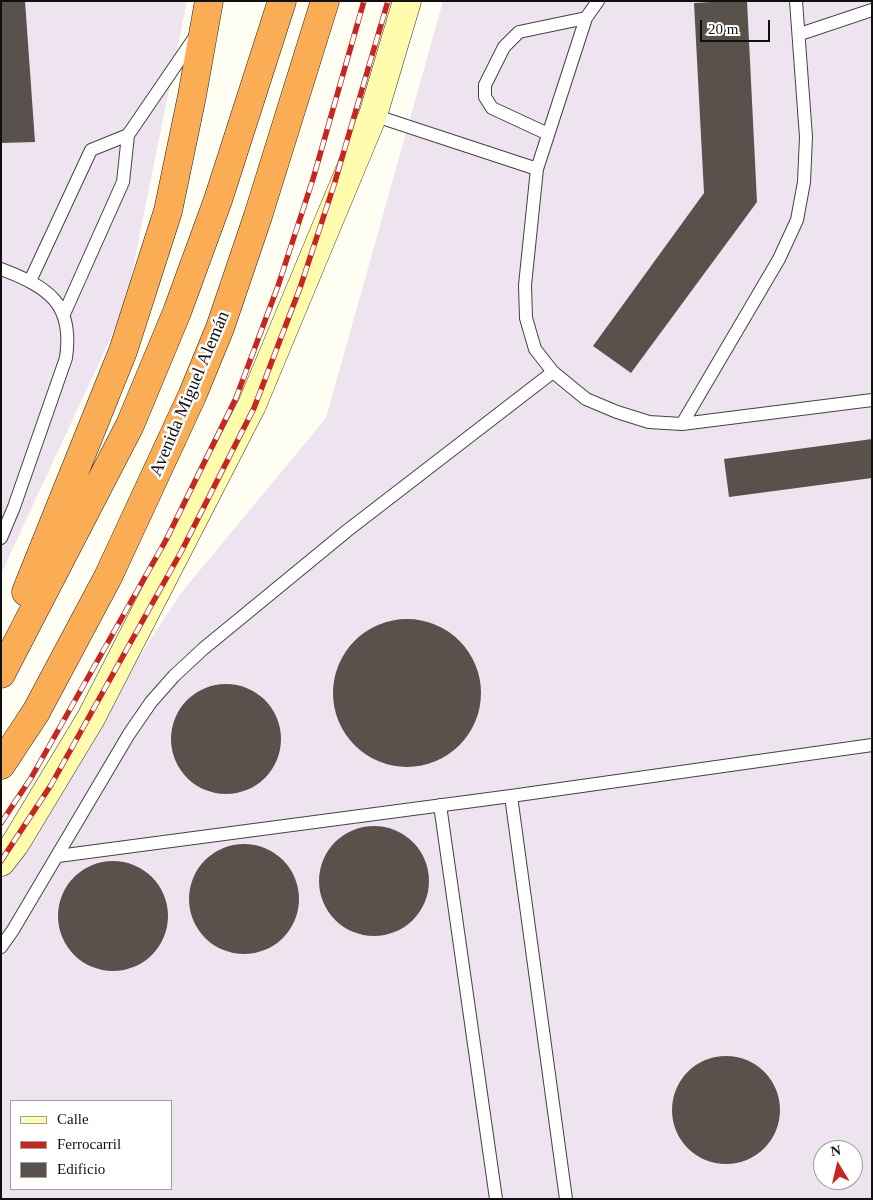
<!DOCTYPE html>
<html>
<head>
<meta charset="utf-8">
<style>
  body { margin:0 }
  #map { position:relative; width:873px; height:1200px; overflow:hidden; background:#fffef3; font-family:"Times New Roman",serif }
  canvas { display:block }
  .frame { position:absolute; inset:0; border:2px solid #101010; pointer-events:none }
  .legend { position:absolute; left:10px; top:1100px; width:162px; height:90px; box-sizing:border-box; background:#fff; border:1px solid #9f9f9f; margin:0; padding:6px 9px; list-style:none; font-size:15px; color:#101010 }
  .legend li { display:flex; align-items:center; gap:10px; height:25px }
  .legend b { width:25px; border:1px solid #9f9f9f }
  .north { position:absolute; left:813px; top:1140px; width:50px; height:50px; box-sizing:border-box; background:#fff; border:1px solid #9f9f9f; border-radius:50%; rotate:351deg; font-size:14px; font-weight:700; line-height:20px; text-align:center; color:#101010 }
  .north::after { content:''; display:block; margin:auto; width:18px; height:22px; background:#c82420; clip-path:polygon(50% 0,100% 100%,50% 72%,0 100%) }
  .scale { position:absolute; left:700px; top:20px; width:70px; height:22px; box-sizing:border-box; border:2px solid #101010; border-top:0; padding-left:6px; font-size:15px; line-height:18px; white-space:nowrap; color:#101010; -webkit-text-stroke:4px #fff; paint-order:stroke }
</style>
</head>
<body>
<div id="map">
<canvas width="873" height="1200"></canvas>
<div class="frame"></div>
<ul class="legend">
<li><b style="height:6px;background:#fffcae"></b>Calle</li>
<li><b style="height:6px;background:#c82420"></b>Ferrocarril</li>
<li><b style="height:14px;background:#59524c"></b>Edificio</li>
</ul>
<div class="north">N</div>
<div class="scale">20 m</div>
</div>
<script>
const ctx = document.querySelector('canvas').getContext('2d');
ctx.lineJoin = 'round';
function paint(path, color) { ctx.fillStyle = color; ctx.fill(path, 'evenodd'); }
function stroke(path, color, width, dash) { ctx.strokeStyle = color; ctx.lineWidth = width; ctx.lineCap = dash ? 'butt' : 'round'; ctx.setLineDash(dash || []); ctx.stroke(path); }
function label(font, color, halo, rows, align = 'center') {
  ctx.font = font + ' "Times New Roman",serif'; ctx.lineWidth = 5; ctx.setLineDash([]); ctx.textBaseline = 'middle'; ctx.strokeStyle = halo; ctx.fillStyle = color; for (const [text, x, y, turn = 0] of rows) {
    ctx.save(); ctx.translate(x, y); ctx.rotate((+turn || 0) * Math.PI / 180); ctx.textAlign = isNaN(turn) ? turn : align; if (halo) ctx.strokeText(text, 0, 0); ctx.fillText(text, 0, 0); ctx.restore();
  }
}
paint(new Path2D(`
  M1,1H187L125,307L1,574Z
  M443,1H872V1199H1V868L181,593L326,418ZM11,1101H171V1189H11ZM823,1150H853V1180H823Z`), '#eee4ef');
paint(new Path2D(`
  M1,1H25L35,142L1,143Z
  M728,1H747L757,202L631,373L593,346L704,193L694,3Z
  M872,439V478L729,497L724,459Z
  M333 693a74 74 0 1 1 148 0a74 74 0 1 1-148 0Z
  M171 739a55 55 0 1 1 110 0a55 55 0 1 1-110 0Z
  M319 881a55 55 0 1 1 110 0a55 55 0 1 1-110 0Z
  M189 899a55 55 0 1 1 110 0a55 55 0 1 1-110 0Z
  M58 916a55 55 0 1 1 110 0a55 55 0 1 1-110 0Z
  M672 1110a54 54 0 1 1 108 0a54 54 0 1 1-108 0Z`), '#59524c');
const lane = new Path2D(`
  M800,34L872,10
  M373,115L537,169L586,18L598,1
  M548,134L492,108L485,97V85L504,47L519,32L586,18
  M537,169L525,285L526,318L535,349L553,372L586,399L617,412L649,422L682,424L872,400
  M1,269C48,287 74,303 66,358L14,507L1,538
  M30,281L91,150L128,135
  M64,314L123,182L128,135L195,37
  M682,424L779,259L797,220L804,182L806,137L796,1
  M511,796L566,1199
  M440,805L496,1199
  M58,856L511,796L872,745
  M1,947L13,930L129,734L151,702L174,676L203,649L348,530L553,372`);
const secondary = new Path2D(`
  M1,862L15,844L91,718L252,405L373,115L407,1`);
const highway = new Path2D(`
  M26,592L123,351L168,211L192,96L209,1
  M1,674L130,425L177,312L218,200L282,1
  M1,765L36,712L108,577L192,396L220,328L258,216L325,1`);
stroke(lane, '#434343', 14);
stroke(secondary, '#323232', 29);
stroke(highway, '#212121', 29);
stroke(lane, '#fff', 12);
stroke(secondary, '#fffcae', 28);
stroke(highway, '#fbad55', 28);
const rail = new Path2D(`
  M1,823L31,778L166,540L236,398L278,286L313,179L364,1
  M1,861L51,785L181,552L254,408L300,288L334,185L388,1`);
stroke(rail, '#c82420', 5.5);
stroke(rail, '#fff', 4, [11]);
label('18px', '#101010', '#fff', [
  ["Avenida Miguel Alemán",190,394,-67]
]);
</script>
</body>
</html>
